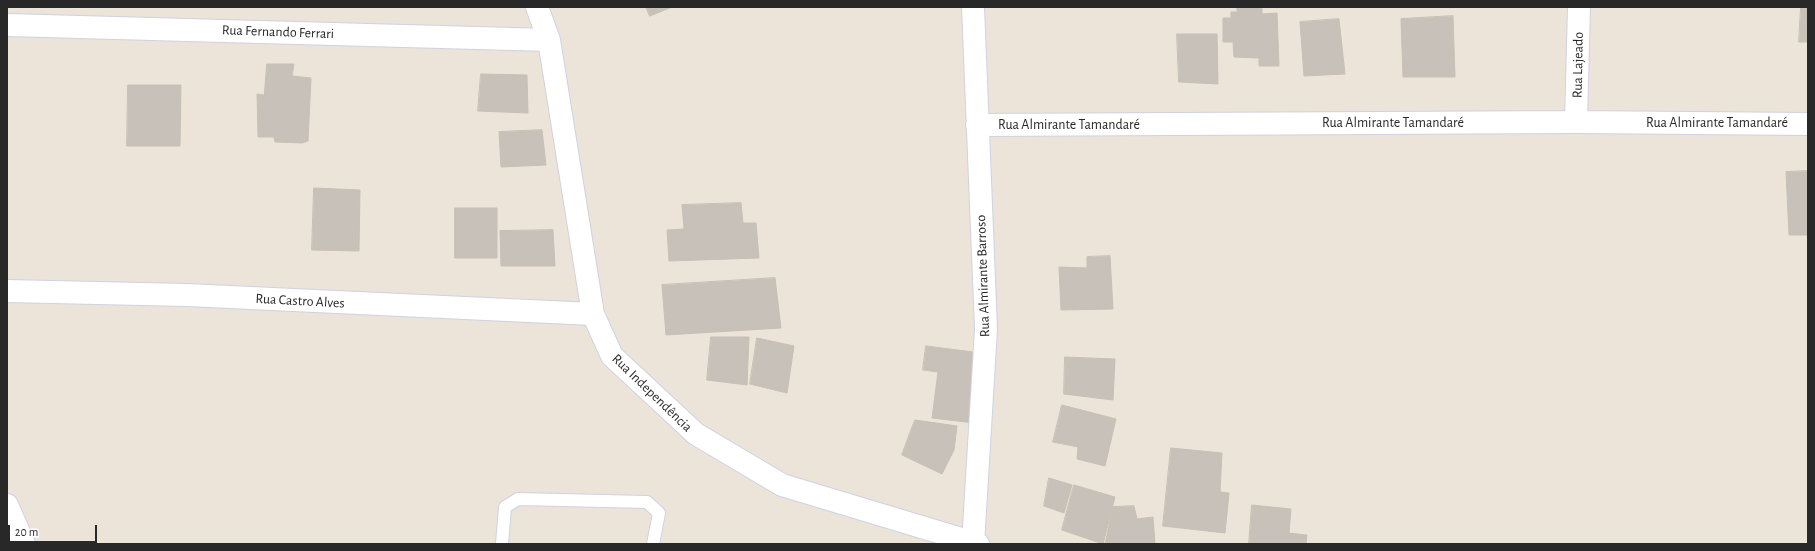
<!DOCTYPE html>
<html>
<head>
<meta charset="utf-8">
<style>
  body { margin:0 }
  #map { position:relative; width:1815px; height:551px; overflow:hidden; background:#ece4d9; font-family:"Alegreya Sans",sans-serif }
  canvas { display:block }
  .frame { position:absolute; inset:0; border:8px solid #282828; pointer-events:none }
  .scale { position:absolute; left:8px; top:525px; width:89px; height:18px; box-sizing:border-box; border:2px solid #282828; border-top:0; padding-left:5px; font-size:12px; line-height:14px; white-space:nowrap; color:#282828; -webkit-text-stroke:3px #fff; paint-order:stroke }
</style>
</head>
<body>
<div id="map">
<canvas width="1815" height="551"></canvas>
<div class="frame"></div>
<div class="scale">20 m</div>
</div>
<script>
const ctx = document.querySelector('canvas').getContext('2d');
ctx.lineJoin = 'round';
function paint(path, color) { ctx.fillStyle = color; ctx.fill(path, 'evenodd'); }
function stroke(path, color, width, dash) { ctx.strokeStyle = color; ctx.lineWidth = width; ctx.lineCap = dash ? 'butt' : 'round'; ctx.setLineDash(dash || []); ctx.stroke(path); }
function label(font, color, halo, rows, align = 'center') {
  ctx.font = font + ' "Alegreya Sans",sans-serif'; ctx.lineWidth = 3; ctx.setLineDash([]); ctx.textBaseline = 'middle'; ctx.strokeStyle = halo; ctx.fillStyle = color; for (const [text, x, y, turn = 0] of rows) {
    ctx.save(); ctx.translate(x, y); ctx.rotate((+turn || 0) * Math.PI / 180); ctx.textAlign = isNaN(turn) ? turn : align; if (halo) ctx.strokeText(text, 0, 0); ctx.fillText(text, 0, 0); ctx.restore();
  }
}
const building = new Path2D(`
  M646,7H672L650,16Z
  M1237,7H1262V14L1277,13L1279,66H1259V58L1234,57L1233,42H1223V18H1231V12H1237Z
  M1801,7H1808V42H1799Z
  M1453,16L1455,77H1403L1401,19Z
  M1339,19L1345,74L1304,76L1300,22Z
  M1177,34H1217L1218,84L1179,82Z
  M267,64H294L292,76L311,78L308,141L302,143L275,142L274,137H258L257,94L264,95Z
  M481,74L527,75L528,113L478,111Z
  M128,85H181L180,146H127Z
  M542,130L546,165L501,167L499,132Z
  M1808,171V235H1789L1786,172Z
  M314,188L360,190L359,251L312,250Z
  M741,203L743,223H756L759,258L669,261L667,230L684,229L682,205Z
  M455,208H497V258H455Z
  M553,230L555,266H501L500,231Z
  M1110,256L1113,309L1061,310L1059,267L1087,268V257Z
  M775,278L781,328L666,335L662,285Z
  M711,337H749L747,385L707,380Z
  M757,338L794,346L787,393L750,384Z
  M926,346L981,353L974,423L932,418L938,372L923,370Z
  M1065,357L1115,359L1113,400L1064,394Z
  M1062,405L1116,419L1105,466L1077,459L1078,447L1053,442Z
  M915,420L957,426L954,450L942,474L902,455Z
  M1171,448L1222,453L1220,492L1229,493L1225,533L1163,526Z
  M1049,478L1072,485L1064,513L1044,506Z
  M1074,485L1115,497L1103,544L1062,530Z
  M1252,505L1291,509L1289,533L1307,535L1306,544H1249Z
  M1134,506L1137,519L1153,517L1155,544H1105L1113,507Z`);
paint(building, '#c7c1b9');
stroke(building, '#c7c0b3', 1);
const service = new Path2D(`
  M502,544L505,507L518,499L647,502L659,513L653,544`);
const minor = new Path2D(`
  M537,7L549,40L593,314L612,356L696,434L782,485L978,544
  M973,7L986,329L973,544
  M7,25L549,40
  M1576,122L1579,7
  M977,125L1576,122L1808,124
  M7,291L187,295L593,314`);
const secondary = new Path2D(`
  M7,505L24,544`);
stroke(service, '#ced2e2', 14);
stroke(minor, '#ced2e2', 24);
stroke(secondary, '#ced2e2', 24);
stroke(service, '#fff', 12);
stroke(minor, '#fff', 22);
stroke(secondary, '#fff', 22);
label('14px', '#282828', '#fff', [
  ["Rua Fernando Ferrari",278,32,2],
  ["Rua Lajeado",1578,65,-89],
  ["Rua Almirante Tamandaré",1393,123],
  ["Rua Almirante Tamandaré",1717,123],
  ["Rua Almirante Tamandaré",1069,125],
  ["Rua Almirante Barroso",983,276,-92],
  ["Rua Castro Alves",300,301,3],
  ["Rua Independência",652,393,44]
]);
</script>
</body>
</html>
